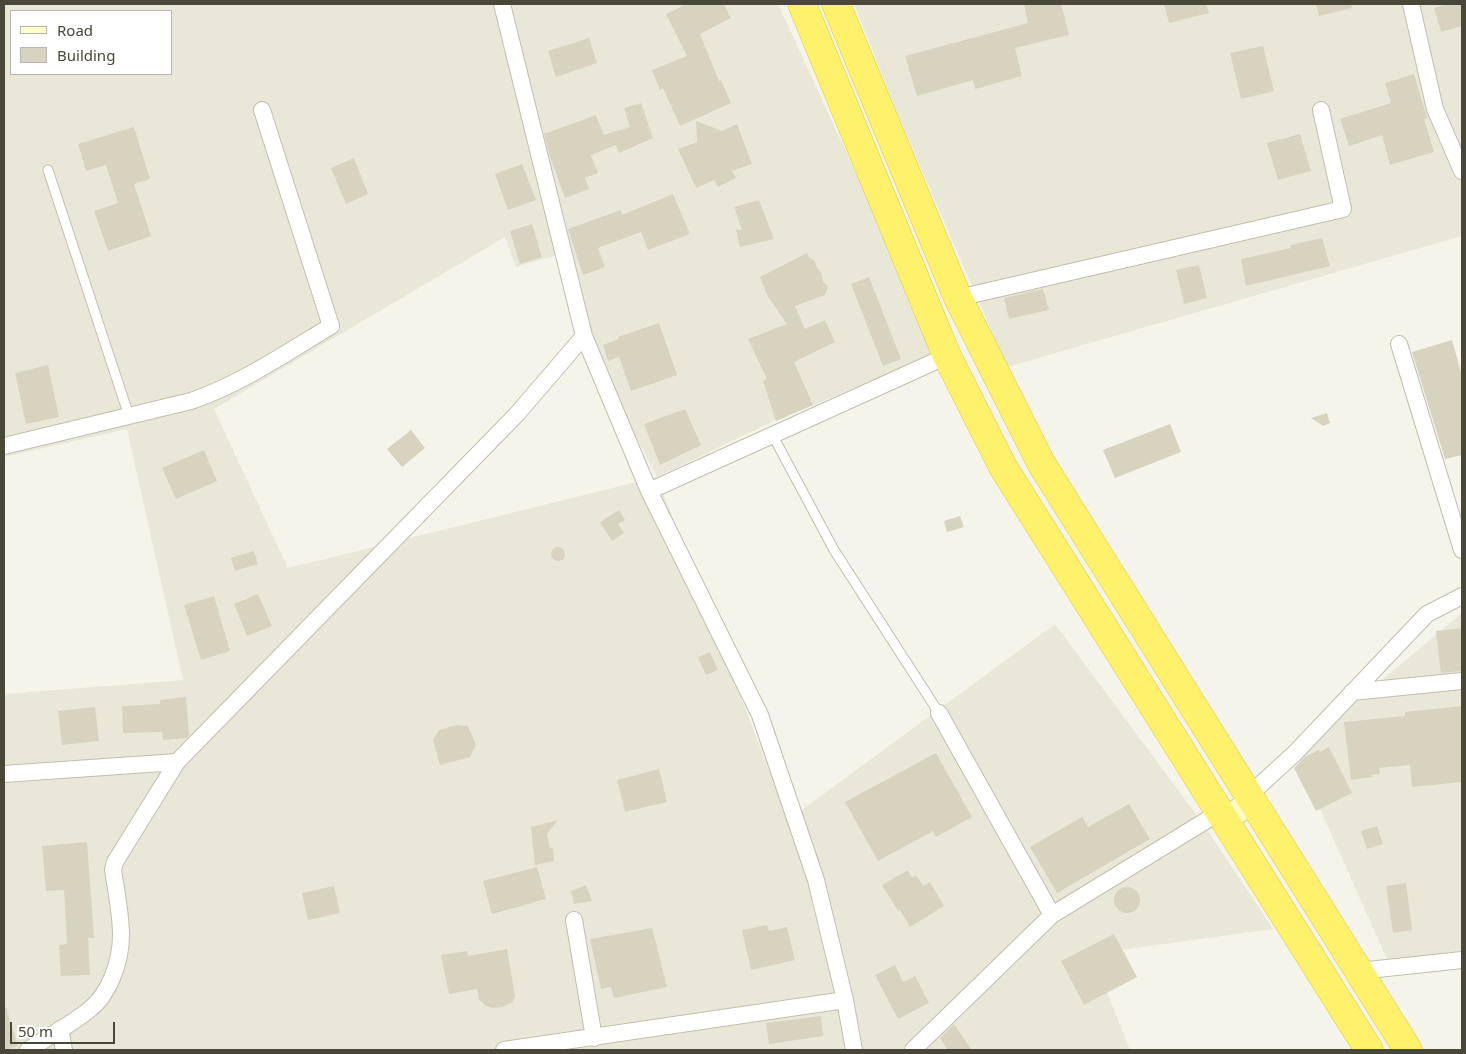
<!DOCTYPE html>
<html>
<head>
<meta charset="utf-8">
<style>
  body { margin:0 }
  #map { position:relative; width:1466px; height:1054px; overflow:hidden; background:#f5f4ea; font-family:"Noto Sans",sans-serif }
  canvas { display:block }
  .frame { position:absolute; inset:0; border:5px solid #494738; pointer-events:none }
  .legend { position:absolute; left:10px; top:10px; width:162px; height:65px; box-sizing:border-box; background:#fff; border:1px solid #b6b5af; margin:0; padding:6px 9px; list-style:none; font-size:15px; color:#494738 }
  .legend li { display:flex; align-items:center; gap:10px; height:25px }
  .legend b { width:25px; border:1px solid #b6b5af }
  .scale { position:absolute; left:10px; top:1022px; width:105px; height:22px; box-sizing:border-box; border:2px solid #494738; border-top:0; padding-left:6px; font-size:15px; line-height:18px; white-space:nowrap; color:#494738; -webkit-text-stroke:4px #fff; paint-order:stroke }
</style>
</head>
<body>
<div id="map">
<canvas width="1466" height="1054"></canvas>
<div class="frame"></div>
<ul class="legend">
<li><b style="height:6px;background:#ffffca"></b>Road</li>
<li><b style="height:14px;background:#d7d3bf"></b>Building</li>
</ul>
<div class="scale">50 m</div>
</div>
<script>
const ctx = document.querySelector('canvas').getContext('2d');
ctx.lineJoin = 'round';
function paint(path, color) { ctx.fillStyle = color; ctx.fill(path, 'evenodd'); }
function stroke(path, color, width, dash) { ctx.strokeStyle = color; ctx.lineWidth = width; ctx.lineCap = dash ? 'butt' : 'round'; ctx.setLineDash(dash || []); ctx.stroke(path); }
paint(new Path2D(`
  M4,4H778L939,353L772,422L657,477L788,820L1055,624L1204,825L1273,929L1092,954L1130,1050H4V694L183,680L127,429L4,457ZM11,11H171V74H11ZM505,237L516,267L564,253L588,347L657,477L288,568L214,409Z
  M854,4H1462V236L1007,367L898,115Z
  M1462,613V960L1391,968L1295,753Z`), '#e9e8d8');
paint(new Path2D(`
  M687,4H724L731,18L700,34L719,81L721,80L731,103L680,126L663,88L660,90L652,70L687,56L666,14Z
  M1024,4H1061L1069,35L1015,48L1022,76L975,89L973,80L917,96L905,56L1028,23Z
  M1164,4H1206L1209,13L1169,23Z
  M1316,4H1351L1352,8L1319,16Z
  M1449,4H1462V26L1441,32L1434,8Z
  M589,38L597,63L556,77L548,51Z
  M1263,46L1274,91L1241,99L1230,53Z
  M1414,74L1427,118L1424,119L1434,152L1390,165L1382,135L1349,146L1340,119L1391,103L1385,83Z
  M641,103L653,138L619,153L616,145L591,155L598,173L585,178L589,189L565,198L551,160L544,134L596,115L604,135L630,127L624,108Z
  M696,121L722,131L737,124L752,164L732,171L736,178L718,187L714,180L696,188L678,149L697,142Z
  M134,127L150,179L134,184L151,236L108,251L94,211L118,203L106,165L86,171L78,144Z
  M1300,134L1311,171L1278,180L1267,143Z
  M354,158L368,194L346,204L331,168Z
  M522,164L536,200L508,210L495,174Z
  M673,194L690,234L648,250L641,232L598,248L605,267L583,275L568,229L621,210L622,215Z
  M759,200L774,239L740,247L736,230H742L734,207Z
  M532,224L542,257L520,264L510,231Z
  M1322,238L1330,266L1246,286L1241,259L1291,248L1290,245Z
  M807,253L809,257L815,261L817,268L821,273L823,282L828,286L825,295L795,306L805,329L825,320L835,342L794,362L813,405L776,421L763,381L767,379L748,339L787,324L767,295L760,277Z
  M1199,265L1207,298L1184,304L1176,270Z
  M869,277L901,359L883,366L851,284Z
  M1043,289L1049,310L1009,319L1004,298Z
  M659,323L677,375L631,391L619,357L608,361L603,345L619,339L618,337Z
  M1452,340L1462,376V455L1445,459L1412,352Z
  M48,365L59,417L26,424L15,373Z
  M685,409L701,445L660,465L644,424Z
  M1327,413L1330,423L1323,426L1311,418Z
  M1170,424L1181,452L1115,478L1103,450Z
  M411,430L425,448L402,467L387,449Z
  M204,450L217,481L176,499L162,468Z
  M619,510L625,520L618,524L624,533L612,541L600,522Z
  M960,516L964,527L947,532L944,521Z
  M551 554a7 7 0 1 1 14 0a7 7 0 1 1-14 0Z
  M254,551L258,564L235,571L231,558Z
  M258,594L272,626L247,636L234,604Z
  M214,596L230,651L201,660L184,605Z
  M1462,628V671L1441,673L1436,631Z
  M710,652L718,670L706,675L698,657Z
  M186,697L189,735L187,738L163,740L162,732L123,733L122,706L160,704V700Z
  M1462,706V782L1412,787L1410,765L1379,768L1380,774L1372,775V777L1351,780L1344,722L1405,716V712Z
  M95,707L99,741L62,745L58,711Z
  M456,725L468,726L476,745L470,757L440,765L433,740L439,730Z
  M1329,747L1352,793L1316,811L1294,768L1305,757L1319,750L1320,752Z
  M936,753L972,817L936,837L933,831L878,861L845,802Z
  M659,769L667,802L625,812L617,780Z
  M1129,804L1150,839L1057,893L1030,847L1082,817L1088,827Z
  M558,820L547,834L550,848H553L554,861L535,865L531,827Z
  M1377,826L1383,844L1367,849L1361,831Z
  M87,842L94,938H88L90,975L61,976L59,945L67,944L64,890L46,891L42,846Z
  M537,867L546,899L492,914L483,881Z
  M908,870L912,878L916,875L923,886L930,882L944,906L910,927L900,910L898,911L882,885Z
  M1406,883L1412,930L1393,933L1386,886Z
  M586,885L592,901L574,904L571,891Z
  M334,886L340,913L308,920L302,893Z
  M1114 900a13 13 0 1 1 26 0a13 13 0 1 1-26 0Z
  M767,925L769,931L787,927L795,960L751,970L742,930Z
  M652,928L667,987L614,998L611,987L601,989L590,939Z
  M1114,934L1137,977L1084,1005L1061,961Z
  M507,949L515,996L513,1002L503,1007L493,1008L486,1006L479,999L477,989L449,994L441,955L467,951L468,956Z
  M895,965L903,982L915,976L929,1003L898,1019L875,975Z
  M6,1007L18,1046L4,1050V1008Z
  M821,1016L823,1036L769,1044L766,1023Z
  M954,1024L972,1050H948L940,1038Z`), '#d7d3bf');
const lane = new Path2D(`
  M48,170L129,416
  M773,436L834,550L939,713`);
const street = new Path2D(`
  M502,4L584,336L649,491L760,715L816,880L845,1000L854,1050
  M1411,4L1435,109L1462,171
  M958,298L1343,209L1321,110
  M1399,344L1462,550
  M4,446L191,401C241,384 286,353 331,326L262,110
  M649,491L947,356
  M1352,692L1462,681
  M939,713L1052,915
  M4,774L177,762
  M1248,796L1295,753L1427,614L1462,596
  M574,920L594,1038
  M1359,971L1462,960
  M60,1029L64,1050
  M28,1050C48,1037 70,1025 89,1010C110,994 121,960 121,935C121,914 116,890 113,870L115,862L177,762L517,414L584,336
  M504,1050L845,1000
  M913,1050L1052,915L1220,812`);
const secondary = new Path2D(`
  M1224,820L1252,802`);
const highway = new Path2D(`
  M802,4L947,356L1003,467L1369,1050
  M836,4L958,298L1041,463L1408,1050`);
stroke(lane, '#c1bfac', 11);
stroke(street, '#c1bfac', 18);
stroke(secondary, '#d2d197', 26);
stroke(highway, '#deca3b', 29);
stroke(lane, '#fff', 9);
stroke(street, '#fff', 16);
stroke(secondary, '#ffffca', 24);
stroke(highway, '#fef16c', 28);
</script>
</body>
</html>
